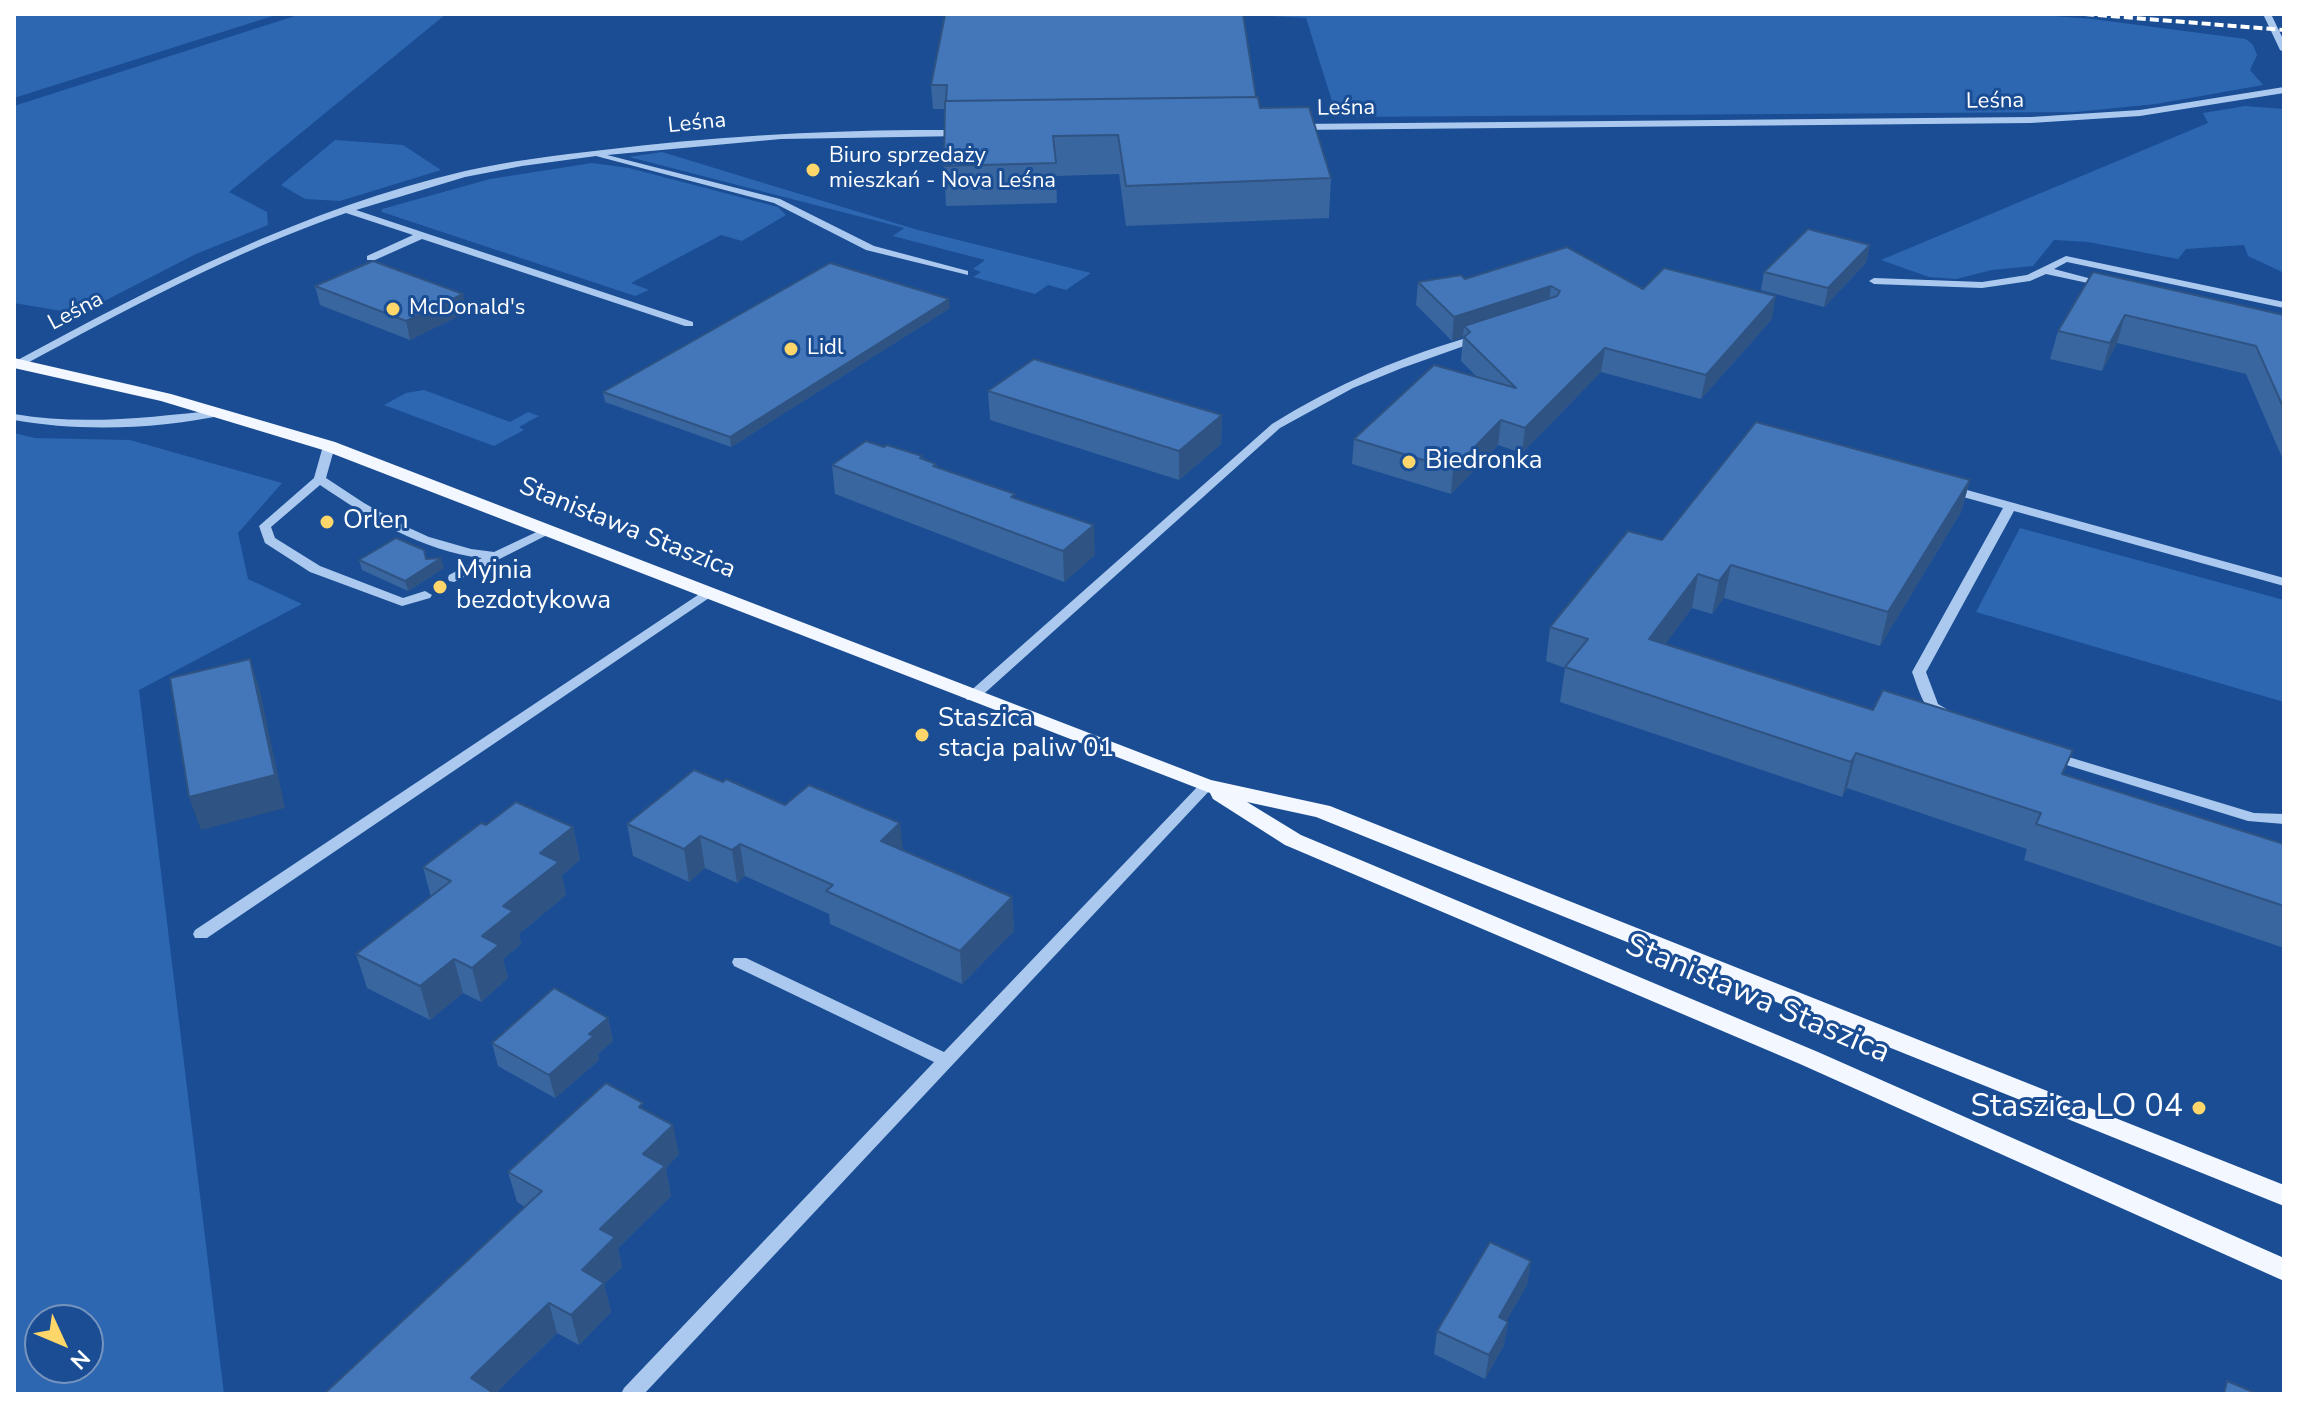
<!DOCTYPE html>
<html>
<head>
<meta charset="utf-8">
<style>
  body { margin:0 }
  #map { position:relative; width:2298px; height:1408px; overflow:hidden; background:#1a4d93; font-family:"Nunito Sans",sans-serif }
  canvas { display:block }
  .frame { position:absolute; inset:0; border:16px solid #fff; pointer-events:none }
  .north { position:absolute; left:24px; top:1304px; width:80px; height:80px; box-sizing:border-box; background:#1a4d93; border:2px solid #7694be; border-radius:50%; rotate:134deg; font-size:22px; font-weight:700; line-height:32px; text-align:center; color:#fff }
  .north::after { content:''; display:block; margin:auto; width:28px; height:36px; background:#ffd669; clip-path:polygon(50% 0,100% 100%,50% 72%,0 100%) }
</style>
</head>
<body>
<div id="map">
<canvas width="2298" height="1408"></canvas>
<div class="frame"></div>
<div class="north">N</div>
</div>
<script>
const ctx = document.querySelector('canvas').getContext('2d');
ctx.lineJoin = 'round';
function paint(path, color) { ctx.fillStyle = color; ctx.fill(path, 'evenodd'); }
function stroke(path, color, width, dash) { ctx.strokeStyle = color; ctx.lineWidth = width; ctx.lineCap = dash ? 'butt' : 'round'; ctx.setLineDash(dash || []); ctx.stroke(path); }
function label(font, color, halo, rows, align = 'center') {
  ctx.font = font + ' "Nunito Sans",sans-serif'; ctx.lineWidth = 6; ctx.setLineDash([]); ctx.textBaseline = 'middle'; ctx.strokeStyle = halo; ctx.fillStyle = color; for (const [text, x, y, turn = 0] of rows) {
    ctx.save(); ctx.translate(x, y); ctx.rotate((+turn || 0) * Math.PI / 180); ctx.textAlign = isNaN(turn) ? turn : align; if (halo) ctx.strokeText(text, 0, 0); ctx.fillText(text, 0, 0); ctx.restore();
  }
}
paint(new Path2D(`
  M14,14H279L14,98Z
  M301,14H446L229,192L267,212L268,225L196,254L79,314L14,303V106Z
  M1234,14H2028L2092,19L2246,39L2253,45L2257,55L2250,70L2263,85L2156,104L2076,112L1337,117L1306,18Z
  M2245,106L2284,109V273L2248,256L2244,245L2186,249L2178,259L2088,242L2054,240L2033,266L1992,270L1956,279L1929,277L1881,260L2208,123L2203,113Z
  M335,140L403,145L441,170L340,201L305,199L281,185Z
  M662,152L918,230L1091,273L1066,290L1048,285L1035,294L973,277L981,272L973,269L985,260L893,236L904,228L629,157Z
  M592,163L629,168L778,207L786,215L742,241L721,235L631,283L649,290L635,296L382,212V209L490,179Z
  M424,390L510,422L528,412L539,416L519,427L524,430L494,446L384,405L406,393Z
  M14,433L35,438L130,440L282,483L238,533L248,579L302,604L139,690L224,1394H14ZM40,1320H88V1368H40Z
  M2020,528L2284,600V702L1976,612Z`), '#2d67b1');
paint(new Path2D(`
  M2263,14H2271L2284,41V52L2280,50Z
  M2284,87V93L2140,116L2031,123L1296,130L1292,127L1296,124L2031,117L2140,110Z
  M917,130H963L967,133L963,136L781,139L607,155L780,199L874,246L968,271V275L866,250L774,203L596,156L522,166L465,177L356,210L693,322V326H685L422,239L375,260H367V256L413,235L346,213C233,252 127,309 22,366H14V362C158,284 305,208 465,171C510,161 557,155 603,150C708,137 812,131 917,130Z
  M2066,256L2284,302V308L2067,262L2054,269L2111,284L2106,287L2046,274L2030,281L1982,288L1874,284L1869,281L1874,278L1982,282L2027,275Z
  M1477,335L1481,336V340L1402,368L1353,388L1280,428L977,700H967L965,697L967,694L1272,424C1336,384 1405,355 1477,335Z
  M220,410L224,411V415C159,429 80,432 14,420V414C83,426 151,417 220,410Z
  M329,442L335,446L326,478L364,503L407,527L429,537L471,549L494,552L545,528L549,527L555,531L454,582L449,581L448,578L449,575L482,558C422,551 369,518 320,485L271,527L275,538L320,566L403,598L425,591L432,595L430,598L402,606L310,572L265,543L259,526L314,478L323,446Z
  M1949,485L2284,578V586L2014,511L1926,672L1938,704L1955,714L1953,717C1925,721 1920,692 1912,672L2003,508L1945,492L1943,489L1945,486Z
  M707,589L714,593L712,596L207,938H195L193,934L195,930Z
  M2052,752L2254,813L2284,814V824L2248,821L2047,759L2045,756Z
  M1206,781L1211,783L1213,786L1211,789L644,1394H621L624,1388L934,1062L734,966L732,962L734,958H746L944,1052L1201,783Z`), '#abc9ef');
paint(new Path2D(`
  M14,358L171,394L335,442L1211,780L1330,806L2284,1185V1206L1316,817L1247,802L1301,835L1818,1052L2284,1258V1281L1800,1064L1285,845L1213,799L1210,793L323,450L161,401L14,368Z`), '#f3f7ff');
stroke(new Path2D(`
  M2085,14L2284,30`), '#fff', 4, [9, 4]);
paint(new Path2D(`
  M1243,14L1256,97L1260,108L1331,178L1329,218L1126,226L1119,174L1056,176L1057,203L946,206L944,166L945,109H933L931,85Z
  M1870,245L1866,263L1824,307L1761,290L1764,272Z
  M2093,272L2284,315V462L2246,374L2117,343L2102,371L2050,359L2058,331Z
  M1465,279L1643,289L1772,319L1701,399L1601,372L1522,453L1498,445L1451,494L1352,464L1354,439L1477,377L1461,361L1463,337L1452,341L1416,305L1418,282Z
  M315,286L467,312L410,340L320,305Z
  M950,308L731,447L605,402L603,392Z
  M988,391L1222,415L1221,444L1179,480L990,420Z
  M884,447L922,456L923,459L936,464L937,468L1015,498L1095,555L1064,582L835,494L832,465Z
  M1970,480L1961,512L1880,646L1724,598L1712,614L1692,608L1665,644L2064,774L2284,844V948L2024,860L2027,849L1847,788L1842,797L1560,702L1565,668L1546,661L1550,627L1662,540Z
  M424,550L426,559L444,568L408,591L362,570L359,560Z
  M785,805L903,851L1012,897L1014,931L962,984L830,924L829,914L745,876L737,883L705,868L689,882L633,856L627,824Z
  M486,825L573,827L580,860L562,875L566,895L519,934L521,944L503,959L508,978L481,1002L463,993L430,1020L367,988L356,954L431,897L423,867Z
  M608,1018L613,1041L598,1054L599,1060L555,1098L498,1066L492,1043Z
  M644,1109L679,1154L666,1168L671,1196L618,1248L622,1267L604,1284L611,1312L579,1345L557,1333L495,1394L525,1207L517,1202L508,1172Z
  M1531,1261L1527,1285L1506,1321L1508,1322L1504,1345L1485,1379L1434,1354L1437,1331Z`), '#3a66a0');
paint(new Path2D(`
  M1870,245L1866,263L1824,307L1828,288Z
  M1551,286L1548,309L1464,326L1463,337L1452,341L1454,317Z
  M463,294L467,312L410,340L406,321Z
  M1776,296L1772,319L1701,399L1706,375Z
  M949,299L950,308L731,447L730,437Z
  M2125,315L2117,343L2102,371L2110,343Z
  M1605,348L1601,372L1522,453L1525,428Z
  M1222,415L1221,444L1179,480V451Z
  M1501,420L1498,445L1451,494L1453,469Z
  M1970,480L1961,512L1880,646L1888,612Z
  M1094,525L1095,555L1064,582L1063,551Z
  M441,558L444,568L408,591L405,581Z
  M1731,565L1724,598L1712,614L1719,581Z
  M1698,574L1692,608L1643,674L1649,639Z
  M250,659L260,691L285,808L201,830L189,797Z
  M1856,753L1847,788L1842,797L1851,762Z
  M900,823L904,856L881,841Z
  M573,827L580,860L562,875L566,895L519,934L521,944L503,959L508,978L481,1002L472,968L482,936L540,853Z
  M700,836L705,868L689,882L684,849Z
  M740,844L745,876L737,883L732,850Z
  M1012,897L1014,931L962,984L960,951Z
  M454,959L463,993L430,1020L420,986Z
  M608,1018L613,1041L598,1054L599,1060L555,1098L549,1075L589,1034Z
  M673,1125L679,1154L666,1168L671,1196L618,1248L622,1267L604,1284L611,1312L579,1345L571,1315L582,1270L600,1229L643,1154Z
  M1531,1261L1527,1285L1495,1341L1499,1317Z
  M549,1303L557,1333L495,1394L471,1378Z
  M1508,1322L1504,1345L1485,1379L1489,1355Z`), '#2f5382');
const building = new Path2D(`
  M1243,14L1256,97L946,101L947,85H931L945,15Z
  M1258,97L1260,108L1309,107L1331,178L1126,186L1118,135L1053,136L1056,163L944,166L945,101Z
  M1808,229L1870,245L1828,288L1764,272Z
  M1567,247L1643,289L1664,268L1776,296L1706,375L1605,348L1525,428L1501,420L1453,469L1354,439L1434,365L1516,388L1464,337L1470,332L1464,326L1557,296L1560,291L1551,286L1454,317L1418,282L1461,275L1465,279Z
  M373,261L463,294L406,321L315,286Z
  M830,263L949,299L730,437L603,392Z
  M2093,272L2284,315V409L2256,346L2125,315L2110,343L2058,331Z
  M1034,359L1222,415L1179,451L988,391Z
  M1756,422L1970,480L1888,612L1731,565L1719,581L1698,574L1649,639L1873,710L1883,690L2073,750L2062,774L2284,844V906L2036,824L2041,813L1856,753L1851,762L1565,667L1588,639L1550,627L1628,531L1662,540Z
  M866,441L884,447L887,445L922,456L920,458L936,464L933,466L1015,494L1011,497L1094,525L1063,551L832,465Z
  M396,538L424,550L426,559L441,558L405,581L359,560Z
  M250,659L275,775L189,797L170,678Z
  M694,770L723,782L726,779L785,805L809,785L900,823L881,841L1012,897L960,951L826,891L833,885L740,844L732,850L700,836L684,849L627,824Z
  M516,802L573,827L540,853L559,862L503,906L513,911L482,936L499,945L472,968L454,959L420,986L356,954L451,881L423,867L481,823L486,825Z
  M554,988L608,1018L589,1034L594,1036L549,1075L492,1043Z
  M606,1083L643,1103L639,1107L673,1125L643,1154L665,1166L600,1229L615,1237L582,1270L604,1283L571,1315L549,1303L471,1378L495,1394H324L542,1191L508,1172Z
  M1490,1242L1531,1261L1499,1317L1508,1322L1489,1355L1437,1331Z
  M2227,1381L2258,1394H2224Z`);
paint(building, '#4377ba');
stroke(building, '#2f5382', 2);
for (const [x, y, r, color] of [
  [813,170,8,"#ffd669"],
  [393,309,8,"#ffd669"],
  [791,349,8,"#ffd669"],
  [1409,462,8,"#ffd669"],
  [327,522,8,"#ffd669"],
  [440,587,8,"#ffd669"],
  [922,735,8,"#ffd669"],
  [2199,1108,8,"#ffd669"]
]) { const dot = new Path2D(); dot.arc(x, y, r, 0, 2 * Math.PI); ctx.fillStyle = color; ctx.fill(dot); stroke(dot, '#1a4d93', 3); }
label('22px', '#fff', '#1a4d93', [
  ["Leśna",1995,102,-1],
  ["Leśna",1346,109,-1],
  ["Leśna",697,124,-6],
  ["Leśna",76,312,-28]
]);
label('22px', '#fff', '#1a4d93', [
  ["Biuro sprzedaży",829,157],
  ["mieszkań - Nova Leśna",829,182],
  ["McDonald's",409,309],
  ["Lidl",807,349]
], 'left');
label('26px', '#fff', '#1a4d93', [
  ["Biedronka",1425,462],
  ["Orlen",343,522],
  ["Myjnia",456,572],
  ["bezdotykowa",456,602],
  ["Staszica",938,720],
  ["stacja paliw 01",938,750]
], 'left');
label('26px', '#fff', '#1a4d93', [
  ["Stanisława Staszica",627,529,22]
]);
label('32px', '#fff', '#1a4d93', [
  ["Stanisława Staszica",1757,1000,23]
]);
label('32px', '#fff', '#1a4d93', [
  ["Staszica LO 04",2183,1108]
], 'right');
</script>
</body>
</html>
